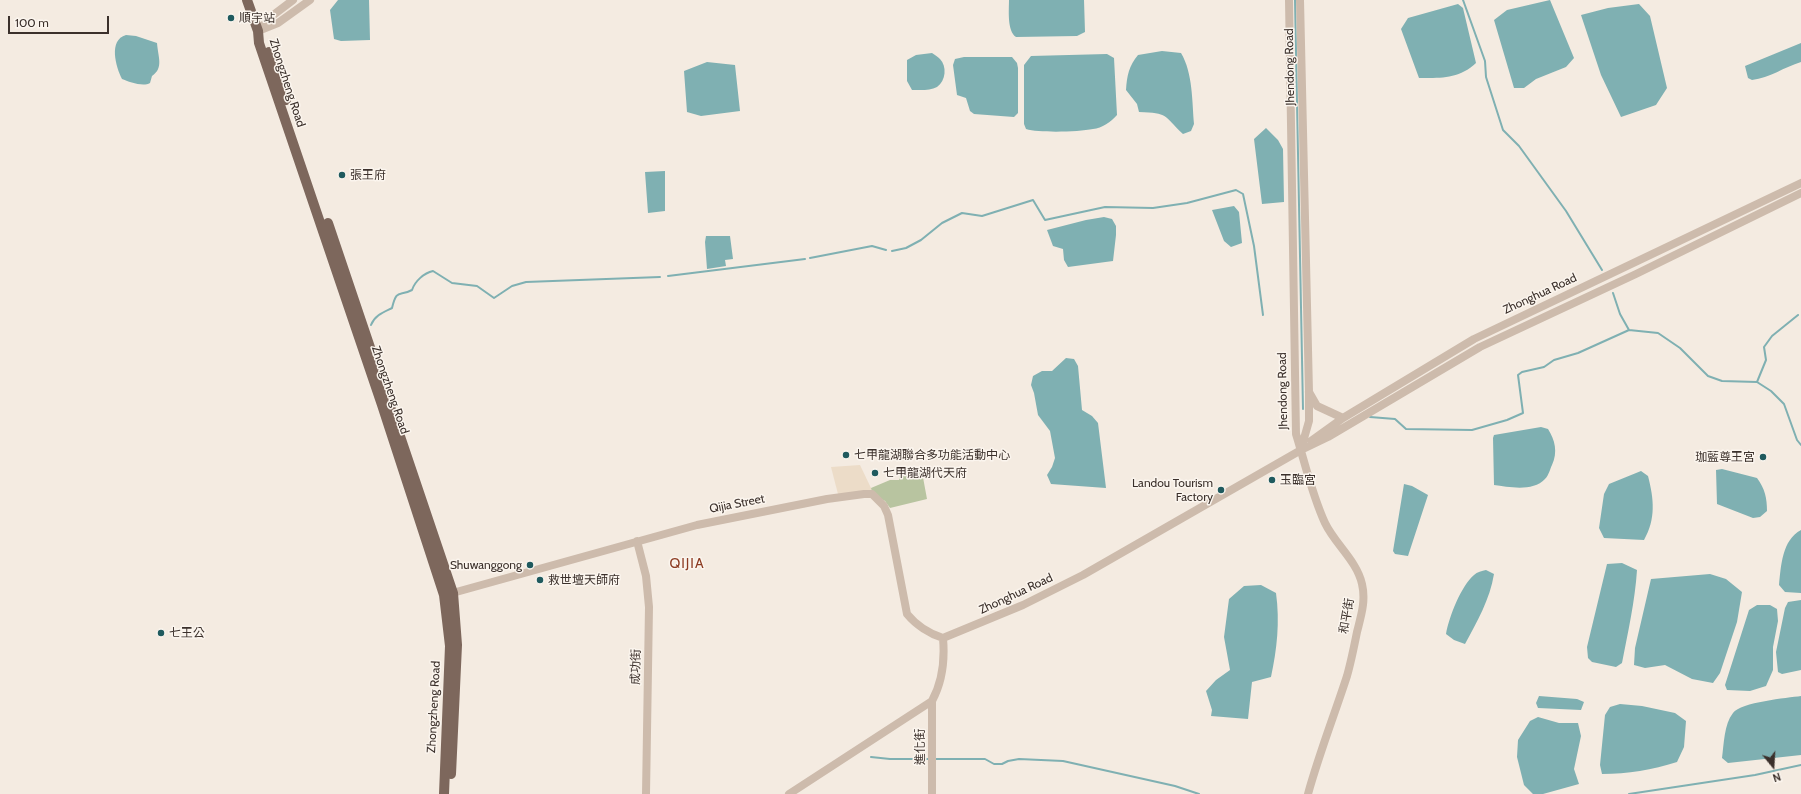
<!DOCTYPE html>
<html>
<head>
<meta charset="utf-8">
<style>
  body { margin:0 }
  #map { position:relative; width:1801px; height:794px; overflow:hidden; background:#f4ebe1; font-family:Cabin,sans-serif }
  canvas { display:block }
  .north { position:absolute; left:1753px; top:746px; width:40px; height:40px; -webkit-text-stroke:3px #fbf5ee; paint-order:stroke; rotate:162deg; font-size:11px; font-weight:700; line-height:16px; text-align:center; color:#3b302b }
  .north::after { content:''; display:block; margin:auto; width:14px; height:18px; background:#3b302b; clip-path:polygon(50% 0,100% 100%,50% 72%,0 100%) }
  .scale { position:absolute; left:8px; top:16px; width:101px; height:18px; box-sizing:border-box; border:2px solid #3b302b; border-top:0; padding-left:5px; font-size:12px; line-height:14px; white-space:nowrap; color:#3b302b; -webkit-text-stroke:3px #fbf5ee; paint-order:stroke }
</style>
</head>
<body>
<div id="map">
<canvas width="1801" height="794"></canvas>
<div class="north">N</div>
<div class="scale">100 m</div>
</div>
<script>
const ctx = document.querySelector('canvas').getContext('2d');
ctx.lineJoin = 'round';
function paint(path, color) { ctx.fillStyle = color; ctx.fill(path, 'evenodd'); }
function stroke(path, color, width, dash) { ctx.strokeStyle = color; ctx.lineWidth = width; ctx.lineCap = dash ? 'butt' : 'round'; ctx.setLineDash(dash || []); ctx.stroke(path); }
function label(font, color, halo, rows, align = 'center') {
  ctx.font = font + ' Cabin,"Noto Sans TC",sans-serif'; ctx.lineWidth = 3; ctx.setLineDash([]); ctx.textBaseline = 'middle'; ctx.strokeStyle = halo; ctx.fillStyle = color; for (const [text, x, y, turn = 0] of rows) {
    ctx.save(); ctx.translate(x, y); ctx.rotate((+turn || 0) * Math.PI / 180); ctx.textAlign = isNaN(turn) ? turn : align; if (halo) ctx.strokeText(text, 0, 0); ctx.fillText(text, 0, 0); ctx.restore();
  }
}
paint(new Path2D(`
  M922,472L927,499L890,508L885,501L872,494L871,488L890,480H899L900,473Z`), '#b8c4a0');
paint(new Path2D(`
  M860,465L871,488L872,494L839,498L831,467Z`), '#ecdcc8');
paint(new Path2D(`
  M338,0H369L370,40L341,41L334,39L330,10Z
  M1009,0H1084L1085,32L1077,36L1016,37C1007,31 1009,10 1009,0Z
  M1550,0L1574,58L1566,67L1536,79L1524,88H1514L1494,20L1507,10Z
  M1458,4L1463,8L1476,63C1459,79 1441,78 1419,78L1401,29L1408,18Z
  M1639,4L1650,16L1667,88L1656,105L1621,117L1601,75L1581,15L1608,8Z
  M126,35L136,36L157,43C158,57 164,68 152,76L150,83C143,87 129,82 122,79C116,67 108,40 126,35Z
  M1801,43V62C1784,67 1770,78 1752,80L1748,78L1745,66Z
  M1162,51L1181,53C1193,73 1192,102 1194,124L1191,131L1183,134C1163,115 1169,113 1139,112L1137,104L1126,90C1127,75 1129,66 1138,55Z
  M932,53C935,55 938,57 940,59C947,66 946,81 937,87C930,91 920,90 912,90L907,81V60L916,55Z
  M1107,54L1114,58L1117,115C1111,122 1102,128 1093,129C1078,132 1039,133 1026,129L1024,124V65L1031,56Z
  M964,57H1012L1017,63L1018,68V113L1014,117L974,114L970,111L966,98L957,95L953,65L955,59Z
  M707,62L735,65L740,111L701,116L687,112L684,71Z
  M1266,128L1278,140L1283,149L1284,202L1262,204L1254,139Z
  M665,171V211L648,213L645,172Z
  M1234,206L1239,212L1242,243L1231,247L1224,241L1212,210Z
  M1104,217L1112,219L1116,226V235L1113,261L1068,267L1064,260L1063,249L1053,246L1047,230L1086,220Z
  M706,236H730L733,259L725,260L726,266L707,269L705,242Z
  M1066,358L1074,359L1078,366L1082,410L1092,416L1098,423L1106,488L1051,484L1047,475L1052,467L1055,458L1050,431L1038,415L1034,393L1031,385L1033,376L1042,371H1052Z
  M1541,427L1548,429C1555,440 1558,452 1552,465C1550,469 1549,475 1545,479C1533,492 1509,487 1494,485L1493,438L1494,435Z
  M1722,469L1757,478C1765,489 1767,498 1767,511L1760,517L1753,518L1717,504L1716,470Z
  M1641,471L1648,476C1654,499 1656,519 1644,540L1604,538L1599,528L1604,494L1609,484Z
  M1404,484L1412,486L1428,495L1408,556L1395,554L1393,551Z
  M1801,530V593L1785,592L1779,585C1781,566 1782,540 1801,530Z
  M1622,563L1637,570C1635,601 1628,632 1622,663L1616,667L1592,662L1588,658L1587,647L1607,564Z
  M1486,570L1494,574C1490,599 1477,622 1465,644L1454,640L1446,634C1449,617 1461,586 1474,575C1477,572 1482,571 1486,570Z
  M1710,574L1726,579L1742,592L1737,622L1720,673L1713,683L1692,679L1665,665L1645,668L1634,665L1635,648L1651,579Z
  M1261,585L1276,593C1280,622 1277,649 1271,677L1252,682L1248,719L1211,716L1212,710L1206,691L1216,680L1230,670L1224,637L1229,599L1244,586Z
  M1801,600V670L1782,674L1778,672L1776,652L1785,608L1788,602Z
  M1757,605H1770L1777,609L1778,621L1773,647V670L1766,686L1750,691L1727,690L1725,685L1749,610Z
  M1539,696L1577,699L1584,702L1581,710L1538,708L1536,703Z
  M1801,696V755L1728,763L1722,758C1724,744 1724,724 1733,713C1741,702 1787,698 1801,696Z
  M1620,704L1642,706L1675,713L1686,721L1684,747L1677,762C1652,770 1628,774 1602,774L1600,765L1605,715L1610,707Z
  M1538,717L1559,723H1578L1581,736L1574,769L1579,784L1543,794H1533L1524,785L1517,757L1518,740L1530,721Z`), '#7fb0b2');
stroke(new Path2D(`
  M1295,0L1303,409
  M1463,0L1485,61L1486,77L1503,130L1519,146L1566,211L1602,270
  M892,251L906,248L921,240L942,223L962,213L982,216L1033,200L1045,220L1105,207L1153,208L1187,203L1236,190L1243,194L1254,246L1263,315
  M810,258L872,246L886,250
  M668,276L805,259
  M1613,293L1620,314L1629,330L1658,333L1680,348L1708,376L1722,381L1757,382L1771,391L1784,404L1797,440L1801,445
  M371,325C375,315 384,312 392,308C397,288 399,297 412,290C415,281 424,273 433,271L452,283L477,286L494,298L512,286L526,282L660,277
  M1757,382L1766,360L1764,347L1772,336L1798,315
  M1370,417L1395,419L1406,429L1472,430L1507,420L1523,413L1518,375L1522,372L1544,367L1554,360L1578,353L1629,330
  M871,757L890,759H929
  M934,759H985L994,764H1002L1008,761L1019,759L1063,761L1175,786L1199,794
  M1629,794L1755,775L1801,765`), '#7fb0b2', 2);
stroke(new Path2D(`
  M1289,0L1296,434C1305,463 1312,495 1325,523C1335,544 1357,561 1362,584C1366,601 1361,616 1357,632C1354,647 1351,662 1347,676C1334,716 1319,754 1308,794
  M1300,0L1309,392V421L1301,449
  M260,29L272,16L293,0
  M258,31L278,23L310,0
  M1309,392L1317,406L1343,418
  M1311,441L1343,418L1474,339L1801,183
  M637,541L646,576L649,607L646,794
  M449,594L697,525L827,499L864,494H872L884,506L888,515L907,614C916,625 930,634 943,638
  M943,638L1023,605L1083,575L1301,450L1328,437L1480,347L1636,274L1801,193
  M789,794L932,701C943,681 945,661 943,638
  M932,794V701`), '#cdbbac', 8);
stroke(new Path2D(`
  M247,0L258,31L259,43L382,405L444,595L450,646L444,794
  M269,52L286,100
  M328,223L453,593L457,645L451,774`), '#7d675c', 10);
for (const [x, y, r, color] of [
  [231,18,4,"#1f5a5e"],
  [342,175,4,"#1f5a5e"],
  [846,455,4,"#1f5a5e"],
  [1763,457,4,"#1f5a5e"],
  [875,473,4,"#1f5a5e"],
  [1272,480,4,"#1f5a5e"],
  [1221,490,4,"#1f5a5e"],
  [530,565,4,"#1f5a5e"],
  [540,580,4,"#1f5a5e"],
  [161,633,4,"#1f5a5e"]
]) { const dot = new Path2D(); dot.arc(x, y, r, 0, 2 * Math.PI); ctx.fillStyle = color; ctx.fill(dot); stroke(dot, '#fbf5ee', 1.5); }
label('12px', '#3b302b', '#fbf5ee', [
  ["順宇站",239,18],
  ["張王府",350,175],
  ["七甲龍湖聯合多功能活動中心",854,455],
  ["珈藍尊王宮",1755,457,"right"],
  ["七甲龍湖代天府",883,473],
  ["玉臨宮",1280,480],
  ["Landou Tourism",1213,483,"right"],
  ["Factory",1213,497,"right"],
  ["Shuwanggong",522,565,"right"],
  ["救世壇天師府",548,580],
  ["七王公",169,633]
], 'left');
label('12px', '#3b302b', '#fbf5ee', [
  ["Jhendong Road",1290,67,-91],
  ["Zhongzheng Road",287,83,72],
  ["Zhonghua Road",1540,294,-25],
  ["Zhongzheng Road",390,390,71],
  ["Jhendong Road",1283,391,-91],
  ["Qijia Street",737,504,-11],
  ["Zhonghua Road",1016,594,-25],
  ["和平街",1347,616,-80],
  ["成功街",636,667,-89],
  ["Zhongzheng Road",434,707,-87],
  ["進化街",920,747,-90]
]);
ctx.letterSpacing = '1px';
label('14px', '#8c3b22', '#fbf5ee', [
  ["QIJIA",687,564]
]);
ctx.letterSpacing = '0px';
</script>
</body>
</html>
